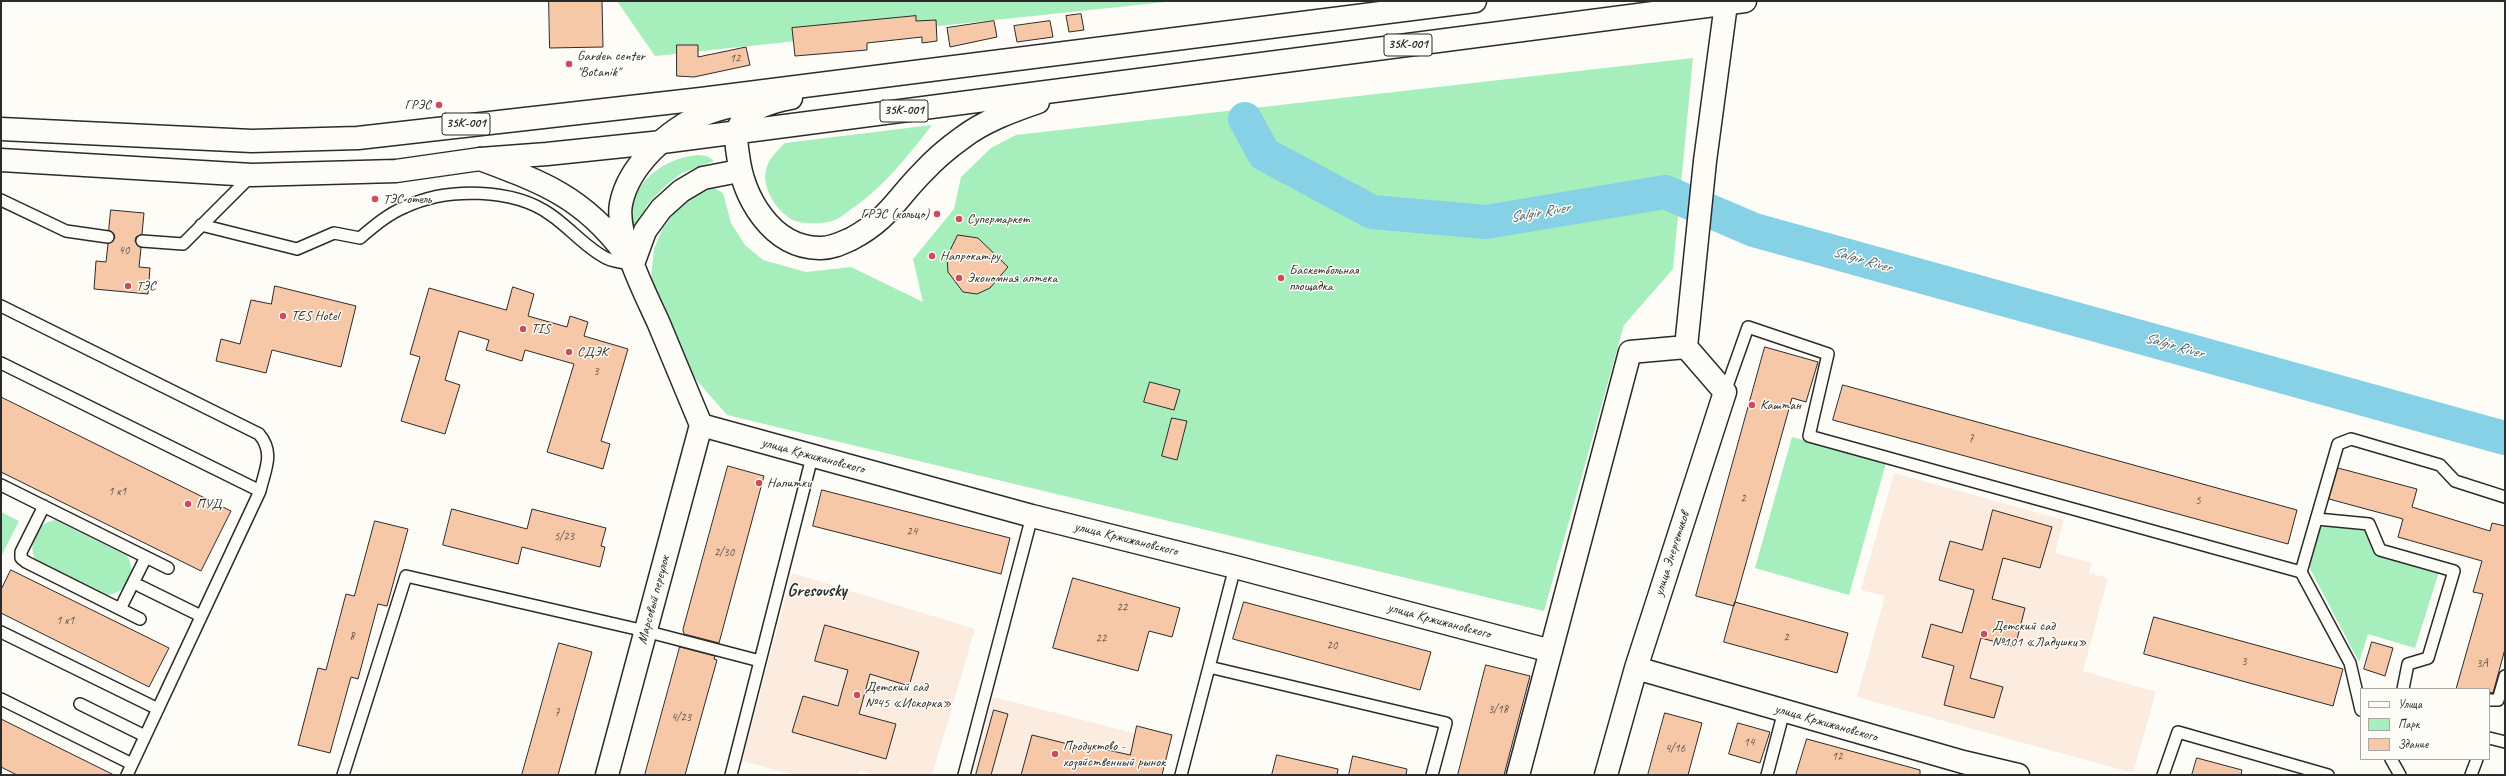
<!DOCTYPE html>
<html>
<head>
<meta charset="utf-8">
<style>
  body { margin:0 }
  #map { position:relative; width:2506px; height:776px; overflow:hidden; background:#fdfcf7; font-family:Caveat,sans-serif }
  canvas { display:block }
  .frame { position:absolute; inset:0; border:2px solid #2b2b2b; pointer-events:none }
  .legend { position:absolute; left:2360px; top:688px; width:130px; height:72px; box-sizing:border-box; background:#fdfcf7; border:1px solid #a9a8a5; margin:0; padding:5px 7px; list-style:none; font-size:12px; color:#2b2b2b }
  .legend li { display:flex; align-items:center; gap:8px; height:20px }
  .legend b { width:20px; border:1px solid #a9a8a5 }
</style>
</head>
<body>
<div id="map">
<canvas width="2506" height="776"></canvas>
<div class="frame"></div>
<ul class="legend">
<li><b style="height:5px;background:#fdfcf7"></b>Улица</li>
<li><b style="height:11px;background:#a6eebc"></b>Парк</li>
<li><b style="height:11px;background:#f7c8a7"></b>Здание</li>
</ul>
</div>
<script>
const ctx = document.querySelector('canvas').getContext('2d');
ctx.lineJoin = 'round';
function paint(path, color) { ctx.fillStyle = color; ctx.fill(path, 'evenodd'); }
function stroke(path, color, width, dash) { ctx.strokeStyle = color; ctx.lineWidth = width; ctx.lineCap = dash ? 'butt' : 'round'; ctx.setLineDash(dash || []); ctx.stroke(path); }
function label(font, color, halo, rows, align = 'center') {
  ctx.font = font + ' Caveat,sans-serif'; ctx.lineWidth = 3; ctx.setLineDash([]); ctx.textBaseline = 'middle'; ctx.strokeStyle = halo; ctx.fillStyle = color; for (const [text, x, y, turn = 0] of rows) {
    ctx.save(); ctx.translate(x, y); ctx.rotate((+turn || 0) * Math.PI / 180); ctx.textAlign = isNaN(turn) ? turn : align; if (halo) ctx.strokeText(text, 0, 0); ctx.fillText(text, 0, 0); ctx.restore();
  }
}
paint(new Path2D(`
  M1894,473L2064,520L2055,553L2092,563L2089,573L2108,578L2083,671L2156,692L2133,773L1857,697L1885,596L1861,590Z
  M792,573L975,629L932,775H876L860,770L858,775H795L742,761Z
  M993,697L1137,734L1126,775H973Z`), '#fbecdf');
paint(new Path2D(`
  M617,1H1175L655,56Z
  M1693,58L1673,269L1624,325L1544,611L727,415L692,375L651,278L654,249L663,228L678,208L702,191L714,188L723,193L731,223L745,245L763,260L806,272L851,267L923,302L913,259L954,209L961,177L991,148L1016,135Z
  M932,125C908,156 883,188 850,210C846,213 840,218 835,220C826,224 808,224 799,222C780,218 761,189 766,170C768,159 777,151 785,143Z
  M699,155L707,156L714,161L682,173L666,185L647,205L636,228L631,231C622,191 660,157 699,155Z
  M1792,437L1886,463L1849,595L1755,568Z
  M1,512L19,521L2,555L1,554Z
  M2337,518L2364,527L2376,553L2439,572L2415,648L2368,634L2359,662L2306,561L2315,531Z
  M55,520L127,556C138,574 128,592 108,595L35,559C28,541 35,524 55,520Z`), '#a6eebc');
stroke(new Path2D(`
  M1245,119L1264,154L1372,212L1486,222L1665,192L1754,230L2505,438`), '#86d1e6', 34);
const building = new Path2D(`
  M549,1H602L603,47L550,48Z
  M1081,14L1084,30L1069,32L1066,16Z
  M916,16V21L936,20L937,41L922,43V37L867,43V50L795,56L792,28Z
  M994,21L997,37L950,47L947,28Z
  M1050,21L1053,37L1017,42L1014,26Z
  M677,45H698V57L746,47L750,65L694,77L677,76Z
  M111,210L144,213L142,234L136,237L135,241L141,248L139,267L150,268L148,294L94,289L96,261L106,262L108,244L115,238L114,234L109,230Z
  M958,235L978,238L1008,267L990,288L977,294L963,292L948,272L947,257Z
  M275,286L356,306L341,367L272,350L266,373L216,361L221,339L240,344L251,300L271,304Z
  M513,287L534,294L528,316L567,327L570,316L588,322L584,336L628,349L601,441L610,444L603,469L547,452L574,364L525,350L522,361L486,350L489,340L459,331L445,380L460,385L445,434L401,421L420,357L410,354L429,288L506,310Z
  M1765,347L1818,362L1806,402L1792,398L1734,606L1696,596Z
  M1150,382L1180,390L1174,410L1144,402Z
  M1843,385L2297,510L2288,544L1833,420Z
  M1,397L231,511L201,571L1,472Z
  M1172,418L1187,421L1177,460L1162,456Z
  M728,466L764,476L719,643L684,634L683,630Z
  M2338,468L2417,489L2412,507L2490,531L2492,523L2505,526V649L2493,693L2489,692V689H2456L2483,594L2473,592L2482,561L2398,537L2403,519L2329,499Z
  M822,490L1010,538L1001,574L813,526Z
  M452,509L527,529L532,509L606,528L601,546L605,547L600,567L522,547L518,564L443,545Z
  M1993,510L2052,527L2040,568L2003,558L1992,599L2025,608L2015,647L1981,638L1970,678L2003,687L1994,718L1944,705L1954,666L1922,657L1931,624L1962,633L1974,590L1939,580L1950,541L1982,550Z
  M375,521L408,529L387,606L378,604L358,679L351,677L330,753L298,745L318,668L326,670L346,594L354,596Z
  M11,570L169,648L149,687L1,613V590Z
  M1073,578L1180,608L1172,637L1149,631L1138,671L1053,648Z
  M1244,602L1431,652L1420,690L1233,639Z
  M1735,602L1848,633L1837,673L1724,642Z
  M2154,617L2343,669L2333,706L2144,654Z
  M825,625L919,652L909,686L870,674L859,714L896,724L886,759L792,732L803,696L838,706L848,670L815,661Z
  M2372,642L2393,648L2385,676L2364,669Z
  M559,643L592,652L558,775H522Z
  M680,647L715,656L714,659L717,660L685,775H645Z
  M1486,665L1530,676L1504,775H1458Z
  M994,710L1008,714L991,775H976Z
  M1665,713L1702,723L1688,775H1648Z
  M1,719L114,775H17L1,767Z
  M1738,723L1770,732L1760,763L1729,754Z
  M1137,726L1172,735L1162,775H1021L1032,735L1080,747L1081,744L1130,755Z
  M1807,739L1920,770V775H1796Z
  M1277,755L1338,769L1337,775H1272Z
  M1353,756L1407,769L1406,775H1349Z
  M2197,758L2242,770L2241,775H2192Z`);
paint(building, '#f7c8a7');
stroke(building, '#2b2b2b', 1);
const service = new Path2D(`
  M1,200L66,231L108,237
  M201,225L297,249L334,233L360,238C374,226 388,214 405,207C447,187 514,188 551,215C570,228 586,248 606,258C614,262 625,263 633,264
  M142,241L183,244L252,175
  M1,306L259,434C275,453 265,469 260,491L127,775
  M1,363L260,491
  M1725,392L1748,327L1828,354L1809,436L2301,572
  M1,485L168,568
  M44,506L21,552V558L26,562L140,619
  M2317,519L2369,524L2380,550L2454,571L2428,658L2408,664L2403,689
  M140,586L201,616
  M120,609L146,557
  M1,632L158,709
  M1209,667L1446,723L1432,775
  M1,699L132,764
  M2489,700H2498L2505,676
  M80,704L145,736
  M2361,710L2350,663L2301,572L2338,444L2351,439L2440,465L2455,481L2505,497
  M2489,738L2505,742
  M2391,759L2400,775
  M343,775L406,576L645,631L760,661
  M731,775L812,457
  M964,775L1032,516
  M1181,775L1235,567
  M1767,775L1784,711
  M2163,775L2178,732L2328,775
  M2471,775L2477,759`);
const minor = new Path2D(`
  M480,159C542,182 583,197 624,252
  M633,264L645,231L661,209L681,191L703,178L739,171
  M1686,347L1705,161L1726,4
  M701,425L1032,516L1235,567L1551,651
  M701,425C687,392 673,358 659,324C646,295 615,235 621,204C628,166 669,129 703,115C723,106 744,104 765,102
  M1636,668L1963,762L2018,775
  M607,775L701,425
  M1518,775L1630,352L1686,347
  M1606,775L1636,668L1725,392L1686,347`);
const primary = new Path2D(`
  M791,98C774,101 754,106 743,120C734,131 736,142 738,155C743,197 771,247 819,248C830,249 842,243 851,239C889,219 895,200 923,172C935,159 948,148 962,138C984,121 1012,111 1038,102
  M1,129L252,141L358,138L701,99L1475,1
  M1,160L252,175L396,171L480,159L547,154L662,142L1745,1`);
stroke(service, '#2b2b2b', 14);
stroke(minor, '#2b2b2b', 25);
stroke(primary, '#2b2b2b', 25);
stroke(service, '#fdfcf7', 11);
stroke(minor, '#fdfcf7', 22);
stroke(primary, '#fdfcf7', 22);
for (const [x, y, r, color] of [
  [569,64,4,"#d1495b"],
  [439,105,4,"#d1495b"],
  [375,199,4,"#d1495b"],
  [937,214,4,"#d1495b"],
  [959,219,4,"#d1495b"],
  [932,256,4,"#d1495b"],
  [959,278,4,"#d1495b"],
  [1281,278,4,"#d1495b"],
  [128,286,4,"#d1495b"],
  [283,316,4,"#d1495b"],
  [523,329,4,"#d1495b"],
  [569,352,4,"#d1495b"],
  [1752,405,4,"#d1495b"],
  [759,483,4,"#d1495b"],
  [188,504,4,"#d1495b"],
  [1984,634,4,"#d1495b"],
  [857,695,4,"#d1495b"],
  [1055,754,4,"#d1495b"]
]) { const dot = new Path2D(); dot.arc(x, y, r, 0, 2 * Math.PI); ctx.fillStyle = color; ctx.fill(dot); stroke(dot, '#fdfcf7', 1.5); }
label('12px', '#5e524a', null, [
  ["12",735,59],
  ["40",124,251],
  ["3",596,372],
  ["7",1971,439],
  ["1 к1",117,492],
  ["2",1743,499],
  ["5",2198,501],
  ["24",912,532],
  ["5/23",564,537],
  ["2/30",724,553],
  ["22",1122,608],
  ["1 к1",65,621],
  ["8",352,637],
  ["2",1786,638],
  ["22",1101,639],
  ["20",1332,646],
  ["3",2244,662],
  ["3А",2482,664],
  ["3/18",1498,710],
  ["7",557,713],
  ["4/23",681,718],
  ["14",1749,743],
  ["4/16",1675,749],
  ["12",1837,757]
]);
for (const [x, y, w] of [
  [1408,45,48],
  [904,111,48],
  [466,124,48]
]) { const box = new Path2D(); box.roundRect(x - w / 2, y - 11, w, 22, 3); ctx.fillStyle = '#fdfcf7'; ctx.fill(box); stroke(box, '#2b2b2b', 1); }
label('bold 13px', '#2b2b2b', null, [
  ["35К-001",1408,45],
  ["35К-001",904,111],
  ["35К-001",466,124]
]);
label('14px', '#2b2b2b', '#fdfcf7', [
  ["Garden center",577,56],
  ["\"Botanik\"",577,72],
  ["ГРЭС",431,105,"right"],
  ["ТЭС отель",383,199],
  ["ГРЭС (кольцо)",929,214,"right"],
  ["Супермаркет",967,219],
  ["Напрокат.ру",940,256],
  ["Баскетбольная",1289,270],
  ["площадка",1289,286],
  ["Экономная аптека",967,278],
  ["ТЭС",136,286],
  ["TES Hotel",291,316],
  ["TIS",531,329],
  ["СДЭК",577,352],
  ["Каштан",1760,405],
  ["Напитки",767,483],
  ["ПУД",196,504],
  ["Детский сад",1992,626],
  ["№101 «Ладушки»",1992,642],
  ["Детский сад",865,687],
  ["№45 «Искорка»",865,703],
  ["Продуктово -",1063,746],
  ["хозяйственный рынок",1063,762]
], 'left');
label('14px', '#2b2b2b', '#fdfcf7', [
  ["улица Кржижановского",813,456,15],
  ["улица Кржижановского",1126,539,14],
  ["улица Энергетиков",1672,554,-72],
  ["Марсовый переулок",654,600,-75],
  ["улица Кржижановского",1439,621,15],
  ["улица Кржижановского",1826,723,16]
]);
label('italic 15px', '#465d63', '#fdfcf7', [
  ["Salgir River",1540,213,-10],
  ["Salgir River",1862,260,16],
  ["Salgir River",2174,346,16]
]);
label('bold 18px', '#2b2b2b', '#fdfcf7', [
  ["Gresovsky",817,591]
]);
</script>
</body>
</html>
